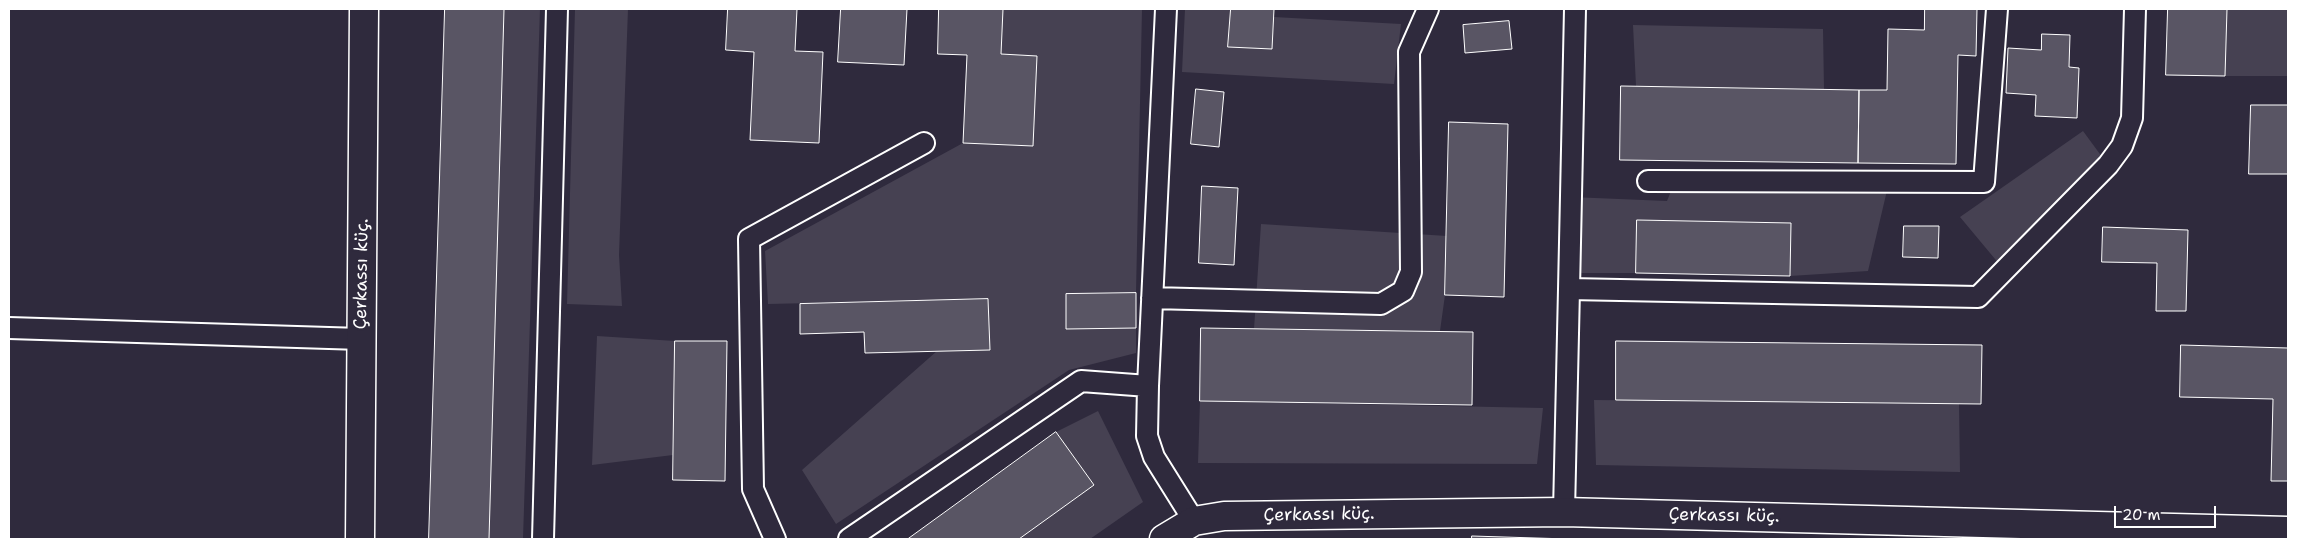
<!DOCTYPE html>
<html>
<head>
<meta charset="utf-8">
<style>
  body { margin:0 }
  #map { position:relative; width:2297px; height:548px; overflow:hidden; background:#2f2a3d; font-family:"Shantell Sans",sans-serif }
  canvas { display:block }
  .frame { position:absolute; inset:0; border:10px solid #fff; pointer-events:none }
  .scale { position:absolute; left:2114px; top:506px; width:102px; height:22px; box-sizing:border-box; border:2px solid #fff; border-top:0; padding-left:6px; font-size:15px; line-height:18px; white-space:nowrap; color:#fff; -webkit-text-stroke:4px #2f2a3d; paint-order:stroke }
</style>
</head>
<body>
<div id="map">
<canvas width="2297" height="548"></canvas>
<div class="frame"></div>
<div class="scale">20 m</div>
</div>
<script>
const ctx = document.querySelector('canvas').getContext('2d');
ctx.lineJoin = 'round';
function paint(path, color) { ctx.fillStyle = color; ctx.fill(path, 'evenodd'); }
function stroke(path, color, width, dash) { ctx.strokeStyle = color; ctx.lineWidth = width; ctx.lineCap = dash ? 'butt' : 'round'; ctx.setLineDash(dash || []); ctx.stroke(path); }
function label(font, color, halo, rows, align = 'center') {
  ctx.font = font + ' "Shantell Sans",sans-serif'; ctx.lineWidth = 4.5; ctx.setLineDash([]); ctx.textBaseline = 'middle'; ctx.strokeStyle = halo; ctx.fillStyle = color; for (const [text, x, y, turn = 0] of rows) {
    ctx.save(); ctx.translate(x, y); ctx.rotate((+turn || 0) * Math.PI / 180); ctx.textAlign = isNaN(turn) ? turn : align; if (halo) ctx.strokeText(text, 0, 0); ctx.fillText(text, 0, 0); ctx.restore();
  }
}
paint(new Path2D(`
  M504,9H540L523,539H489Z
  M575,9H628L619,255L622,306L567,304Z
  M1003,9H1142L1136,293L1066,294V329L1136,328V353L1069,370L836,524L802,470L937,351L990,350L988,299L768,304L765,251L963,143L1033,146L1037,56L1001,54Z
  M1185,9H1231L1229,47L1272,49L1274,17L1401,24L1394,84L1182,72Z
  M2227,9H2288L2287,76H2225Z
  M1633,25L1823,29L1824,89L1636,86Z
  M2083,131L2108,165L2005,271L1960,217Z
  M1675,181L1889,182L1868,271L1790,276L1791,223L1638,220L1636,273H1570L1571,197L1667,201Z
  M1261,224L1447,236L1445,295L1440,331L1254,329Z
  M597,336L675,341L673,455L592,465Z
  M1594,400L1959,404L1960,472L1596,465Z
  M1200,401L1543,408L1537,464L1198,463Z
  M1098,411L1143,502L1090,539H1019L1094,485L1056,432Z`), '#464152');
const building = new Path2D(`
  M445,9H504L489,539H429Z
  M728,9H797L795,51L823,52L819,143L750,140L754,52L726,50Z
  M841,9H907L904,65L838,62Z
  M939,9H1003L1001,54L1037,56L1033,146L963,143L967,55L938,54Z
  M1231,9H1274L1272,49L1228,47Z
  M1925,9H1977L1976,56L1958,55L1956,164L1858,163L1859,90H1887L1888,29L1924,30Z
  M2168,9H2227L2225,76L2166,75Z
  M1509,21L1512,49L1465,53L1463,25Z
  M2042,34L2070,35L2069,67L2079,68L2077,118L2035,116L2036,95L2006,93L2008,48L2041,50Z
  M1621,86L1859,90L1858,163L1620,160Z
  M1196,89L1224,92L1219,147L1191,144Z
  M2251,105H2288V174H2249Z
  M1449,122L1508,124L1504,297L1445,295Z
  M1202,186L1238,188L1234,265L1199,263Z
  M1637,220L1791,223L1790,276L1636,273Z
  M1904,226H1939L1938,258L1903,257Z
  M2103,227L2188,230L2186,311H2156L2157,263L2102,262Z
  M1136,293V328L1066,329V294Z
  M988,299L990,350L865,353L864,332L800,334V304Z
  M1201,328L1473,332L1472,405L1200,401Z
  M675,341H727L725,481L673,480Z
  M1616,341L1982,345L1981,404L1616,400Z
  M2181,345L2288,348V481H2271L2273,399L2180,397Z
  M1056,432L1094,485L1019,539H908Z
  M1472,536L1568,539H1472Z`);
paint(building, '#595564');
stroke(building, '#fff', 1);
const service = new Path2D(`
  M1166,9L1148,386L1147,436L1154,457L1194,521
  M1648,181L1984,182L1997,9
  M1569,289L1575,9
  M1152,298L1381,304L1403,291L1411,272L1409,52L1428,9
  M9,328L361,339
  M1564,512L1569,289L1978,297L2108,165L2122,146L2132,118L2135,9
  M543,539L557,9
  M775,539L753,489L749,239L924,143
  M849,539L1081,381L1148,386`);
const tertiary = new Path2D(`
  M360,539L364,9
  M1164,539L1194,521L1224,516L1564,512L2288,531`);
stroke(service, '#fff', 24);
stroke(tertiary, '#fff', 31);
stroke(service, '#2f2a3d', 20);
stroke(tertiary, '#2f2a3d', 28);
label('18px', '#fff', '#2f2a3d', [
  ["Çerkassı küç.",362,274,-89],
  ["Çerkassı küç.",1319,515,-1],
  ["Çerkassı küç.",1724,516,1]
]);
</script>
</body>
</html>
